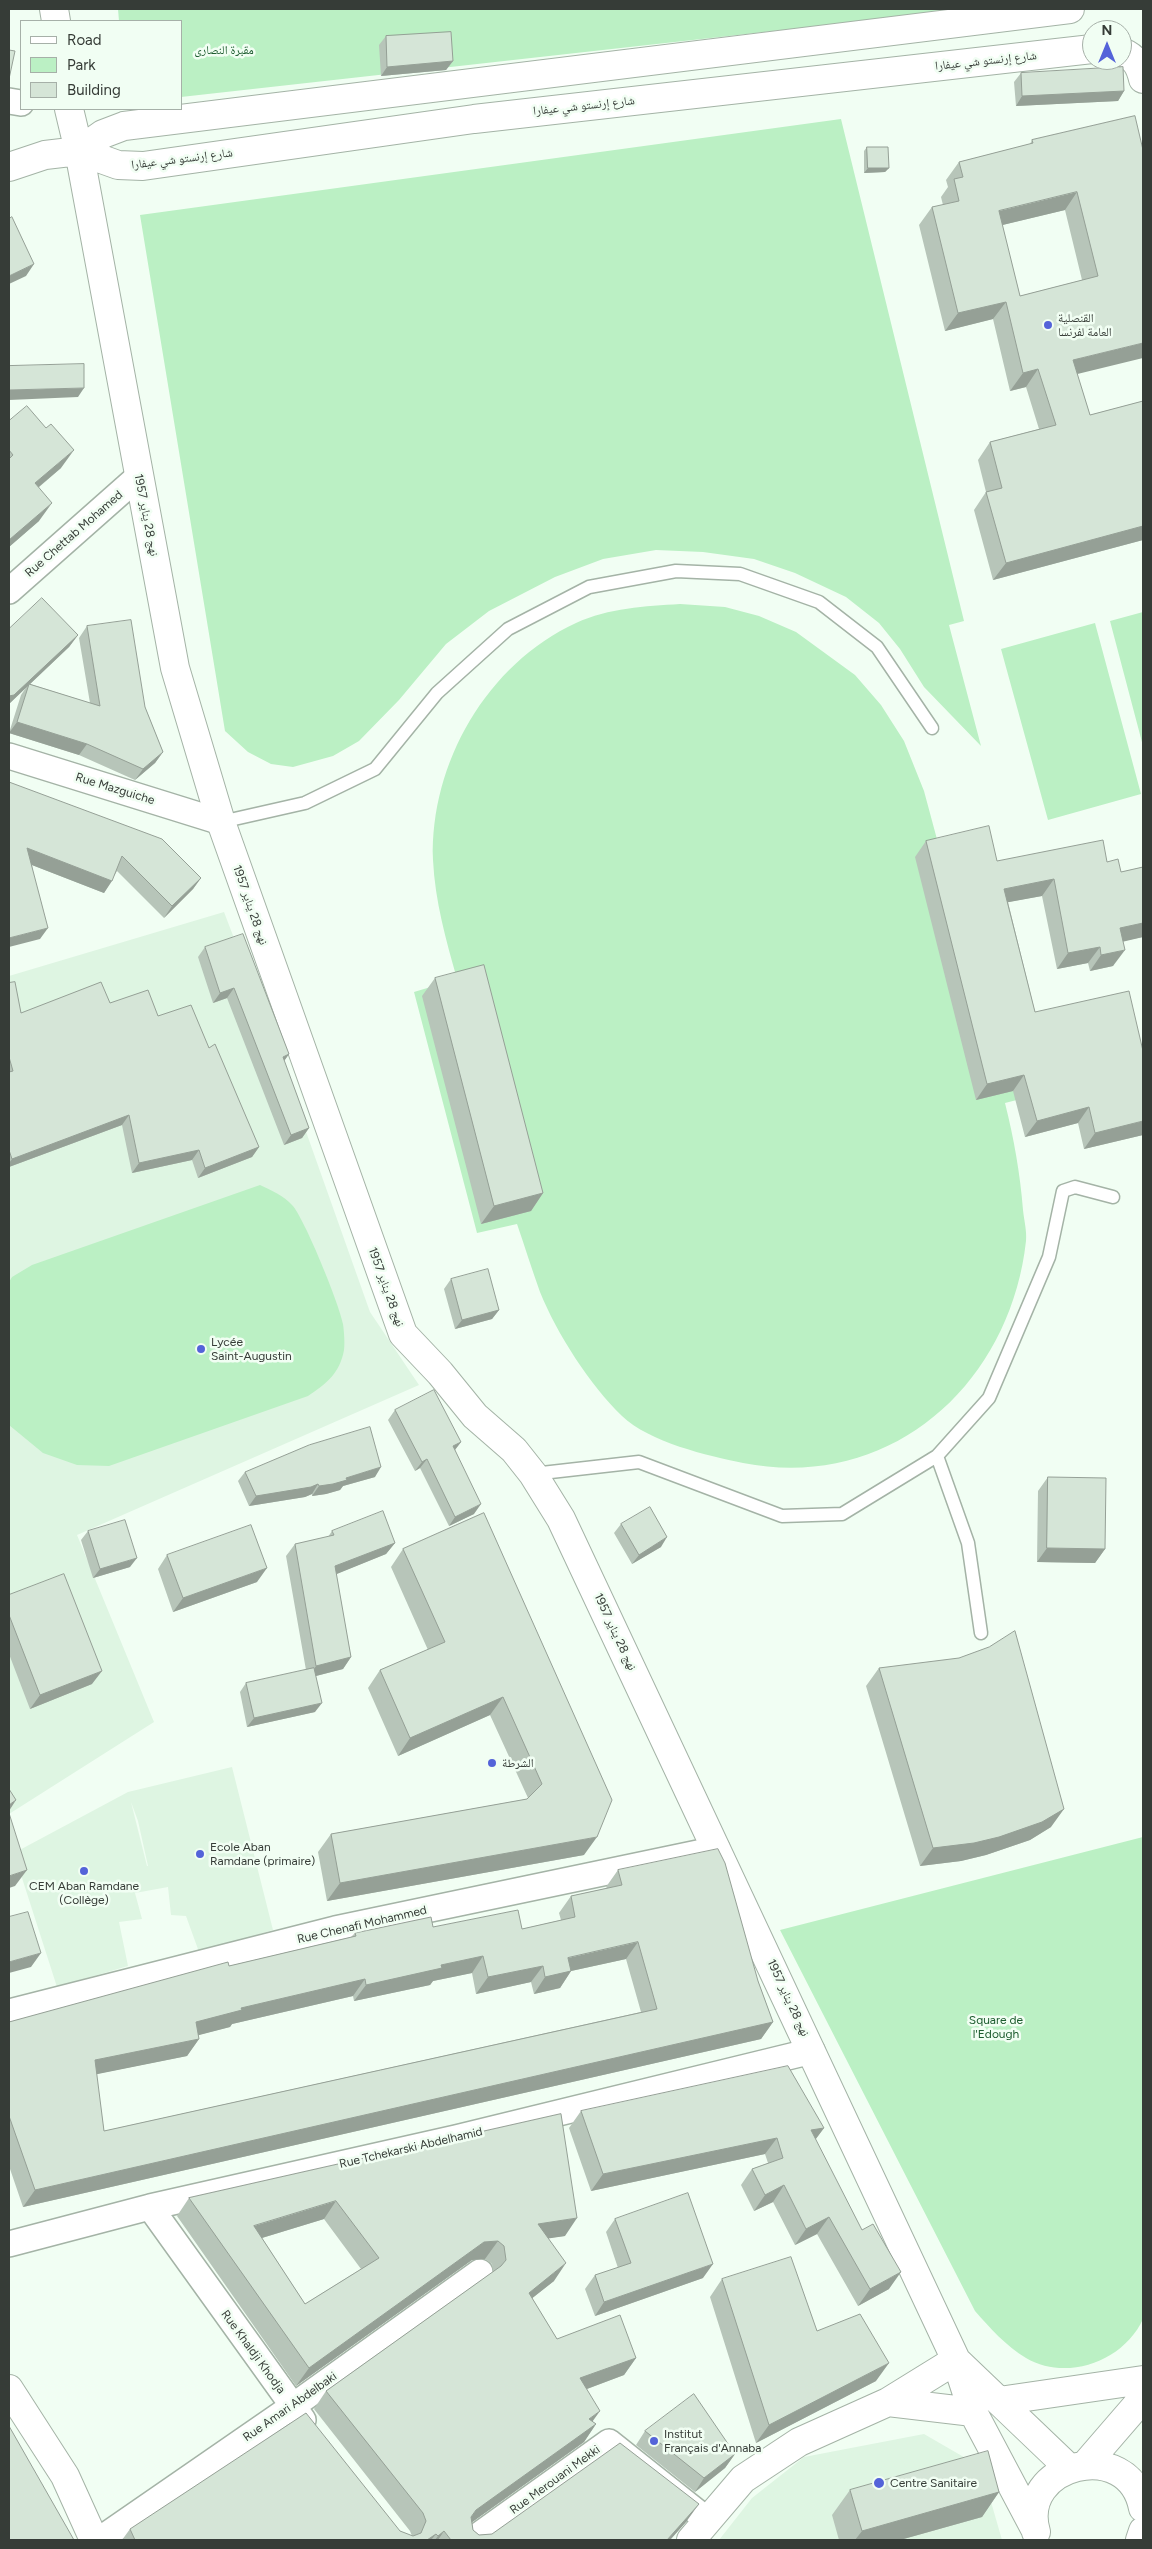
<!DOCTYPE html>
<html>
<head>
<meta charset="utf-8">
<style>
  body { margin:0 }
  #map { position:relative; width:1152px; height:2549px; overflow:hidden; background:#f1fef3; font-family:Figtree,sans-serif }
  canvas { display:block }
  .frame { position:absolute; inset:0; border:10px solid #363c37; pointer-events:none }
  .legend { position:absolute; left:20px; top:20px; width:162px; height:90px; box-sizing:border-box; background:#f1fef3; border:1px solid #a6b0a8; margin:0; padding:6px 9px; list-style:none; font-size:15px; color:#363c37 }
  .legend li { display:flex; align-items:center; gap:10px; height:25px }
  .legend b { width:25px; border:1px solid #a6b0a8 }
  .north { position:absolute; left:1082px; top:20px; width:50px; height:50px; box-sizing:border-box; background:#f1fef3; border:1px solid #a6b0a8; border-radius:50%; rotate:0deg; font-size:14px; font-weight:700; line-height:20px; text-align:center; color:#363c37 }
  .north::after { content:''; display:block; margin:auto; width:18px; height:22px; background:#5463d9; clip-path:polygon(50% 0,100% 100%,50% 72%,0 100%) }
</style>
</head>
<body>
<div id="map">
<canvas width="1152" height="2549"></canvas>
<div class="frame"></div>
<ul class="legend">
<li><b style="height:6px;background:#fff"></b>Road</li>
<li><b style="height:14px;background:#bbf0c4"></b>Park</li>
<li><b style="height:14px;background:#d5e5d7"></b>Building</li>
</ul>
<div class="north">N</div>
</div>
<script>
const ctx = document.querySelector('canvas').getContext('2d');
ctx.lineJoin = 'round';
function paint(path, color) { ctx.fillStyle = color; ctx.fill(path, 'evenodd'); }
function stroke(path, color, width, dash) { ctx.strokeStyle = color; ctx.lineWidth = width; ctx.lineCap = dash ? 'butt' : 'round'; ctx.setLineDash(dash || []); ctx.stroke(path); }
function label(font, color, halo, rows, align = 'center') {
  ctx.font = font + ' Figtree,"Noto Naskh Arabic",sans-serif'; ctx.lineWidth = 5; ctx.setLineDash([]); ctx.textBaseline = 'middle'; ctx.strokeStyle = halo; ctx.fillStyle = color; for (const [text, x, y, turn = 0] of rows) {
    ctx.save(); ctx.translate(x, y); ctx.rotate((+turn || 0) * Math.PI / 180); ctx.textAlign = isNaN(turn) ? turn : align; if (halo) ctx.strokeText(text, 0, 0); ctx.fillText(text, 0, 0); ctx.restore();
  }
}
paint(new Path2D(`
  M224,912L282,1064L370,1312L419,1385L77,1535L154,1722L9,1814V976Z
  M232,1767L273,1930L199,1952L186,1916L171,1915L168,1887L135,1893L142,1919L119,1922L128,1966L57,1987L14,1853L128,1792ZM131,1802L138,1821L148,1866H147Z
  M924,2434L981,2467L1002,2540H719L752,2498L804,2457Z`), '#def5e2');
paint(new Path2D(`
  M118,9H971L181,97V21H119Z
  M841,119L964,621L949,625L981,746L924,687L900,649L879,623L846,597L795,573L754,559L703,552L656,550L603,559L555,577L489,611L446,644L399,700L359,741L333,756L293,767L271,764L248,752L225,731L140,215Z
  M680,604L725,607L759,616L796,632L855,675L881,705L904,741L924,791L938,843L1048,1092L1005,1103C1014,1139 1020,1173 1023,1210C1024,1220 1027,1231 1026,1241C1010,1385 890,1492 743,1463C708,1456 649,1442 622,1416C590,1385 557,1334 540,1292C532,1270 525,1247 517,1224L477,1233L414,992L457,979C446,940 435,901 433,860C430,763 487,664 576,623C609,608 645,606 680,604Z
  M1143,612V746L1110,621Z
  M1095,623L1141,794L1048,820L1001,649Z
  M260,1185C271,1190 284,1196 292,1205C304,1217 340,1306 343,1324C344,1331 345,1343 344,1350C340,1373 326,1384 308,1396L109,1466L77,1465L43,1453L9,1425V1282L12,1277L32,1265Z
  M1143,1837V2319C1124,2361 1067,2382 1026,2358C1006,2346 990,2328 975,2311L780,1930Z`), '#bbf0c4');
const lane = new Path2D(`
  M221,822L305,803L375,769L437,693L508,629L589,587L676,571L740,574L819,602L877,647L932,728
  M937,1456L989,1398L1049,1257L1063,1191L1075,1187L1113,1197
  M533,1474L639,1462L782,1516L842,1514L937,1456L968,1543L981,1633`);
const street = new Path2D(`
  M9,101L21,103
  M9,591L139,476
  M9,756L221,822
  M9,2012L335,1929L717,1849
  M150,2207L303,2420
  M9,2244L150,2207L456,2138L812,2051
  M99,2540L293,2406L480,2272
  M472,2540L609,2442L707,2520`);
const secondary = new Path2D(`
  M54,9L56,21
  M1122,52C1135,57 1140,66 1143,79
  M69,109L79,151L175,668L221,822L403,1334L440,1373L475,1416L514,1450L533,1474L561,1519L956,2360L973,2412L1035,2529
  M79,151L118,165L143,166L474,119L1092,49
  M9,167L45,155L79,151L103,134L124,126L1070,9
  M958,2362L1069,2468
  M9,2389L65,2476L94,2540
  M999,2401L1143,2380
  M888,2402L973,2412
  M1086,2464L1143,2398
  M1036,2532C1016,2464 1129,2435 1143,2508
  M691,2540L743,2479L799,2442L888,2402L956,2360
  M1140,2540L1143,2531`);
stroke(lane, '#a4b3a6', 15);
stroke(street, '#a4b3a6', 28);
stroke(secondary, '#a4b3a6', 30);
stroke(lane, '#fff', 12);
stroke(street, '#fff', 25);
stroke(secondary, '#fff', 28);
paint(new Path2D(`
  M386,36L453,61L446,70L381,76L379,45Z
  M1021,73L1124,91L1118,101L1016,106L1014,82Z
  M1135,116L1077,374L1090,415L1143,401V540L993,580L974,510L986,492L978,460L990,442L1039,429L1026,387L1010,391L993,319L945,331L919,225L932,207L943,205L941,197L948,187L946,180L959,162L1030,144L1032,140ZM1065,210L1082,280L1020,296L1002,225Z
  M867,147L889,168L885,172L864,173V151Z
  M9,421L61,468L38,488L39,521L9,547Z
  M87,626L145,707L163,752L155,763L135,780L79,755L9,733L21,695L27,686L9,704V629L78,635L69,647L30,684L90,703L79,638Z
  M9,782L201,878L193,889L164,918L117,871L104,893L32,865L40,939Z
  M926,841L997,861L1107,862L1121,872L1143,867V937L1123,941L1113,966L1090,971L1088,963L1057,969L1042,896L1008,902L1035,1012L1143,1135L1084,1149L1078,1123L1025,1137L1013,1091L976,1100L915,857Z
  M205,947L289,1054L284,1061L309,1128L302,1138L284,1145L227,998L213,1003L198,957Z
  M435,978L543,1193L531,1211L481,1224L422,996Z
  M9,983L21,1013L110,1003L158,1016L209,1048L259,1147L252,1157L198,1178L192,1160L132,1173L122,1125L9,1167Z
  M451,1279L499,1310L492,1319L455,1329L444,1289Z
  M395,1410L461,1442L455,1450L474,1514L449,1526L420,1468L415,1471L388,1420Z
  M245,1472L375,1477L343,1486L340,1490L326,1494L312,1496V1494L305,1497L249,1506L238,1481Z
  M1048,1477L1105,1549L1095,1563L1037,1562L1038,1491Z
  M484,1513L584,1855L327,1901L318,1852L331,1834L527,1799L528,1798L490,1715L398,1756L368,1688L380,1670L428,1650L391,1567L403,1549Z
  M621,1524L661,1547L632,1564L614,1533Z
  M88,1531L130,1567L93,1578L81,1540Z
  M332,1531L395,1543L386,1554L336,1574L351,1657L343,1669L316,1676L315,1712L247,1727L240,1692L246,1683L306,1670L286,1556L295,1544L328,1537Z
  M167,1555L257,1582L173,1612L158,1569Z
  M9,1595L92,1684L30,1709L9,1654Z
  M879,1668L1051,1827L1030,1840L986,1855L961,1861L920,1866L866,1686Z
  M618,1870L758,1981L773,2022L761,2039L23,2207L9,2166V2022L229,1966L351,1937L355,1933L433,1927L522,1929L561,1920L559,1913L571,1896L607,1888L606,1887ZM626,1959L641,2012L104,2131L96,2074L187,2056L199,2039L198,2035L230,2027L232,2024L353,1996L354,2001L430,1985L433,1981L472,1973L476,1994L531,1982L534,1994L560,1988L571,1971Z
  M581,2111L824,2128L815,2140L889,2289L858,2306L817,2234L795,2245L773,2202L754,2211L741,2185L752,2169L768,2163L765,2154L591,2191L569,2128Z
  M561,2114L565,2236L548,2238L554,2281L532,2298L557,2339L636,2358L624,2375L587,2389L592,2421L596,2424L584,2442L472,2522L473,2530L479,2535L686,2522L670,2540H122L130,2529L400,2531L412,2536L410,2531L314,2409L326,2391L493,2272L492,2264L485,2259L472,2260L296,2386L177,2216L189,2198ZM324,2219L361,2269L305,2304L262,2238Z
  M615,2219L703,2278L595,2316L585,2289L595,2275L618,2268L606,2232Z
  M722,2279L876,2381L756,2443L710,2297Z
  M645,2431L735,2454L725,2468L695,2492L636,2445Z
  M850,2490L999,2492L982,2517L900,2540H839L832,2515Z`), '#b7c5b9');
paint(new Path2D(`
  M453,61L446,70L381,76L387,67Z
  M1124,91L1118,101L1016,106L1022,96Z
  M868,168H889L885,172L864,173Z
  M1077,192L1065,210L986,229L999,211Z
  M34,264L26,276L9,284V276Z
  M1006,302L993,319L945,331L958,313Z
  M1143,343V358L1061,378L1073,360Z
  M1038,369L1026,387L1010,391L1023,373Z
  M84,388L78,397L9,400V390Z
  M74,450L61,468L22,501L35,483Z
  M52,503L39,521L9,547V540Z
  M1143,526V540L993,580L1006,563Z
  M78,635L69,647L9,704V696Z
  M17,722L87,744L79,755L9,733Z
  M163,752L155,763L135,780L143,769Z
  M27,848L112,881L104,893L19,860Z
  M201,878L193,889L164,918L172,906Z
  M1054,879L1042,896L993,905L1004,889Z
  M1143,923V937L1109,945L1120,928Z
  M48,928L40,939L9,947V938Z
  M1100,947L1088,963L1057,969L1068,953Z
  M1125,950L1113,966L1090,971L1101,955Z
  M234,988L227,998L213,1003L220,993Z
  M289,1054L282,1064L283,1057Z
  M1024,1075L1013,1091L976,1100L987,1084Z
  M1089,1107L1078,1123L1025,1137L1037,1121Z
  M129,1115L122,1125L9,1167V1163L12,1159Z
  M1143,1121V1135L1084,1149L1095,1133Z
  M309,1128L302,1138L284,1145L291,1135Z
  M259,1147L252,1157L198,1178L205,1168Z
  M199,1150L192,1160L132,1173L139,1163Z
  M543,1193L531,1211L481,1224L494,1206Z
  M499,1310L492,1319L455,1329L462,1320Z
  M461,1442L454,1451L453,1446Z
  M427,1459L420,1468L415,1471L422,1462Z
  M381,1467L375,1477L343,1486L340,1490L326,1494L312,1496L319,1486Z
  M318,1484L312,1494L305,1497L249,1506L256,1496Z
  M481,1504L474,1514L449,1526L455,1517Z
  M667,1537L661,1547L632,1564L639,1555Z
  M395,1543L386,1554L327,1578L335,1566Z
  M1047,1548L1105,1549L1095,1563L1037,1562Z
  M137,1558L130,1567L93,1578L100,1569Z
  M267,1568L257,1582L173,1612L183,1598Z
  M351,1657L343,1669L308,1678L316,1666Z
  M102,1671L92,1684L30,1709L40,1695Z
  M503,1697L490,1715L398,1756L410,1738Z
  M322,1703L315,1712L247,1727L254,1718Z
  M16,1800L9,1811V1805Z
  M1064,1809L1051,1827L1030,1840L986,1855L961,1861L920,1866L933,1848Z
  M597,1837L584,1855L327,1901L340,1883Z
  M27,1870L15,1886L9,1888V1876Z
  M638,1942L626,1959L571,1971L560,1988L534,1994L545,1977L568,1958Z
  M41,1953L31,1967L9,1973V1962Z
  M483,1956L472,1973L433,1981L430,1985L354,2001L366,1985L441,1965Z
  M543,1966L531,1982L476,1994L488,1977Z
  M365,1979L353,1996L232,2024L230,2027L184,2039L196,2022L241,2008Z
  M773,2022L761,2039L23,2207L35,2190Z
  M199,2039L187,2056L83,2077L95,2060Z
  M824,2128L812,2144L811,2130Z
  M777,2138L765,2154L591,2191L603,2174Z
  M784,2185L773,2202L754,2211L765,2195Z
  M336,2201L324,2219L242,2244L254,2226Z
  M829,2217L817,2234L795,2245L806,2229Z
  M577,2218L565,2236L525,2242L538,2224Z
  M498,2241L485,2259L472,2260L296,2386L309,2368L484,2242Z
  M566,2263L554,2281L516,2311L529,2293Z
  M713,2264L703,2278L595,2316L604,2302Z
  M901,2272L889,2289L858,2306L870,2289Z
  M636,2358L624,2375L568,2396L580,2378Z
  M889,2363L876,2381L756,2443L769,2425Z
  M600,2411L587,2429L589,2419Z
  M596,2424L584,2442L464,2528L476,2510Z
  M735,2454L725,2468L695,2492L704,2478Z
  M999,2492L982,2517L900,2540H855L862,2531Z
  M699,2504L686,2522L670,2540H667Z
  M444,2531L438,2540H435L438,2536Z
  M436,2534L431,2540H427Z`), '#95a096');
const building = new Path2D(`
  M451,32L453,61L387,67L386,36Z
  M9,50L15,51L9,79Z
  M1123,67L1124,91L1022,96L1021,73Z
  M1135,116L1143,150V343L1073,360L1090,415L1143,401V526L1006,563L986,492L1002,488L990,442L1056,425L1038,369L1023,373L1006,302L958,313L932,207L959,201L954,179L963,177L959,162L1033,143L1032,140ZM1077,192L1098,276L1020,296L999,211Z
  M867,147H888L889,168H868Z
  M12,217L34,264L9,276V219Z
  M84,364V388L9,390V366Z
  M27,406L46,428L51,424L74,450L35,483L52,503L9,540V459L13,455L9,450V421Z
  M42,598L78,635L14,695L9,696V629Z
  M131,620L145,707L163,752L143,769L87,744L17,722L29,684L100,706L87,626Z
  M9,782L162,839L201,878L172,906L122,856L112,881L27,848L48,928L9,938Z
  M989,826L997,861L1103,840L1107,862L1118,859L1121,872L1143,867V923L1120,928L1125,950L1101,955L1100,947L1068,953L1054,879L1004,889L1035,1012L1129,991L1143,1051V1121L1095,1133L1089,1107L1037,1121L1024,1075L987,1084L926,841Z
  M243,934L289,1054L283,1057L309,1128L291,1135L234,988L220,993L205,947Z
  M484,965L543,1193L494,1206L435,978Z
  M15,982L21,1013L101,982L110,1003L148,990L158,1016L191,1005L209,1048L215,1044L259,1147L205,1168L199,1150L139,1163L129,1115L12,1159L9,1150V1072L13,1071L9,1057V983Z
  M488,1269L499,1310L462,1320L451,1279Z
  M434,1390L461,1442L453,1446L481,1504L455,1517L427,1459L422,1462L395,1410Z
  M370,1427L381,1467L346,1478L347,1480L333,1484L319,1486L318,1484L311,1487L256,1496L245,1472L309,1445Z
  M1048,1477L1106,1478L1105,1549L1047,1548Z
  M650,1507L667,1537L639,1555L621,1524Z
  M383,1511L395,1543L335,1566L351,1657L316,1666L295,1544L334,1535L332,1531Z
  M484,1513L612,1800L597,1837L340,1883L331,1834L527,1799L542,1784L503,1697L410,1738L380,1670L445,1642L403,1549Z
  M125,1520L137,1558L100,1569L88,1531Z
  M251,1525L267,1568L183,1598L167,1555Z
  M64,1574L102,1671L40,1695L9,1615V1595Z
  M1015,1631L1064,1809L1042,1822L999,1837L974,1843L933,1848L879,1668L959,1658L989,1647Z
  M314,1668L322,1703L254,1718L246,1683Z
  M9,1789L16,1800L9,1805Z
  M9,1813L27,1870L9,1876Z
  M718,1849L725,1863L758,1981L773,2022L35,2190L9,2116V2022L228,1962L229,1966L356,1936L355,1933L431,1917L433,1927L518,1910L522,1929L575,1917L571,1896L622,1885L618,1870ZM638,1942L657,2009L104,2131L95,2060L199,2039L196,2022L242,2010L241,2008L365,1979L366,1985L442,1968L441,1965L483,1956L488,1977L543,1966L545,1977L571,1971L568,1958Z
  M28,1912L41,1953L9,1962V1917Z
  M788,2066L824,2128L811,2130L862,2230L873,2224L901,2272L870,2289L829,2217L806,2229L784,2185L765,2195L752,2169L783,2158L777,2138L603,2174L581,2111Z
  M561,2114L577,2218L538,2224L566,2263L529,2293L557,2339L620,2315L636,2358L580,2378L600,2411L589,2419L596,2424L476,2510L471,2517L473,2530L479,2535L492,2534L620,2443L699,2504L667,2540H451L444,2531L438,2536L436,2534L427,2540H135L130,2529L306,2413L400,2531L413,2536L421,2533L426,2521L423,2513L326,2391L501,2266L506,2260L504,2246L498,2241L484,2242L309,2368L189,2198ZM336,2201L379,2258L305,2304L254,2226Z
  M688,2193L713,2264L604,2302L595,2275L631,2263L615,2219Z
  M791,2257L817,2331L860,2314L889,2363L769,2425L722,2279Z
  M694,2394L735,2454L704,2478L645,2431Z
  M9,2426L74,2540H9Z
  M988,2451L999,2492L862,2531L850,2490Z`);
paint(building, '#d5e5d7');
stroke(building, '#95a096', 1);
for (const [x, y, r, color] of [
  [1048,325,5,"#5463d9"],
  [201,1349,5,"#5463d9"],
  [492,1763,5,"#5463d9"],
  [200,1854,5,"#5463d9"],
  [84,1871,5,"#5463d9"],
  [654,2441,5,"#5463d9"],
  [879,2483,6,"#5463d9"]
]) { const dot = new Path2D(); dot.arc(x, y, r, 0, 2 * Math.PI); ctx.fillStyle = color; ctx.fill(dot); stroke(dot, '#f1fef3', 2); }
label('12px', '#1d5c2f', '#f1fef3', [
  ["مقبرة النصارى",224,50],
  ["Square de",996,2020],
  ["l'Edough",996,2034]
]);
label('12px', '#363c37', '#f1fef3', [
  ["شارع إرنستو شي عيفارا",986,61,-6],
  ["شارع إرنستو شي عيفارا",584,106,-6],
  ["شارع إرنستو شي عيفارا",182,159,-7],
  ["نهج 28 يناير 1957",146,515,79],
  ["Rue Chettab Mohamed",74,534,-41],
  ["Rue Mazguiche",115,789,17],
  ["نهج 28 يناير 1957",250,905,71],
  ["نهج 28 يناير 1957",386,1287,70],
  ["نهج 28 يناير 1957",615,1632,65],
  ["Rue Chenafi Mohammed",362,1925,-13],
  ["نهج 28 يناير 1957",788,1998,65],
  ["Rue Tchekarski Abdelhamid",411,2148,-13],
  ["Rue Khaldji Khodja",253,2352,54],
  ["Rue Amari Abdelbaki",290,2407,-35],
  ["Rue Merouani Mekki",555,2480,-36]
]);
label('12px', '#363c37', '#f1fef3', [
  ["القنصلية",1058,318],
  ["العامة لفرنسا",1058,332],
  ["Lycée",211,1342],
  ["Saint-Augustin",211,1356],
  ["الشرطة",502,1763],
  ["Ecole Aban",210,1847],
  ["Ramdane (primaire)",210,1861],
  ["CEM Aban Ramdane",84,1886,"center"],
  ["(Collège)",84,1900,"center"],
  ["Institut",664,2434],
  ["Français d'Annaba",664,2448],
  ["Centre Sanitaire",890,2483]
], 'left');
</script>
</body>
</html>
